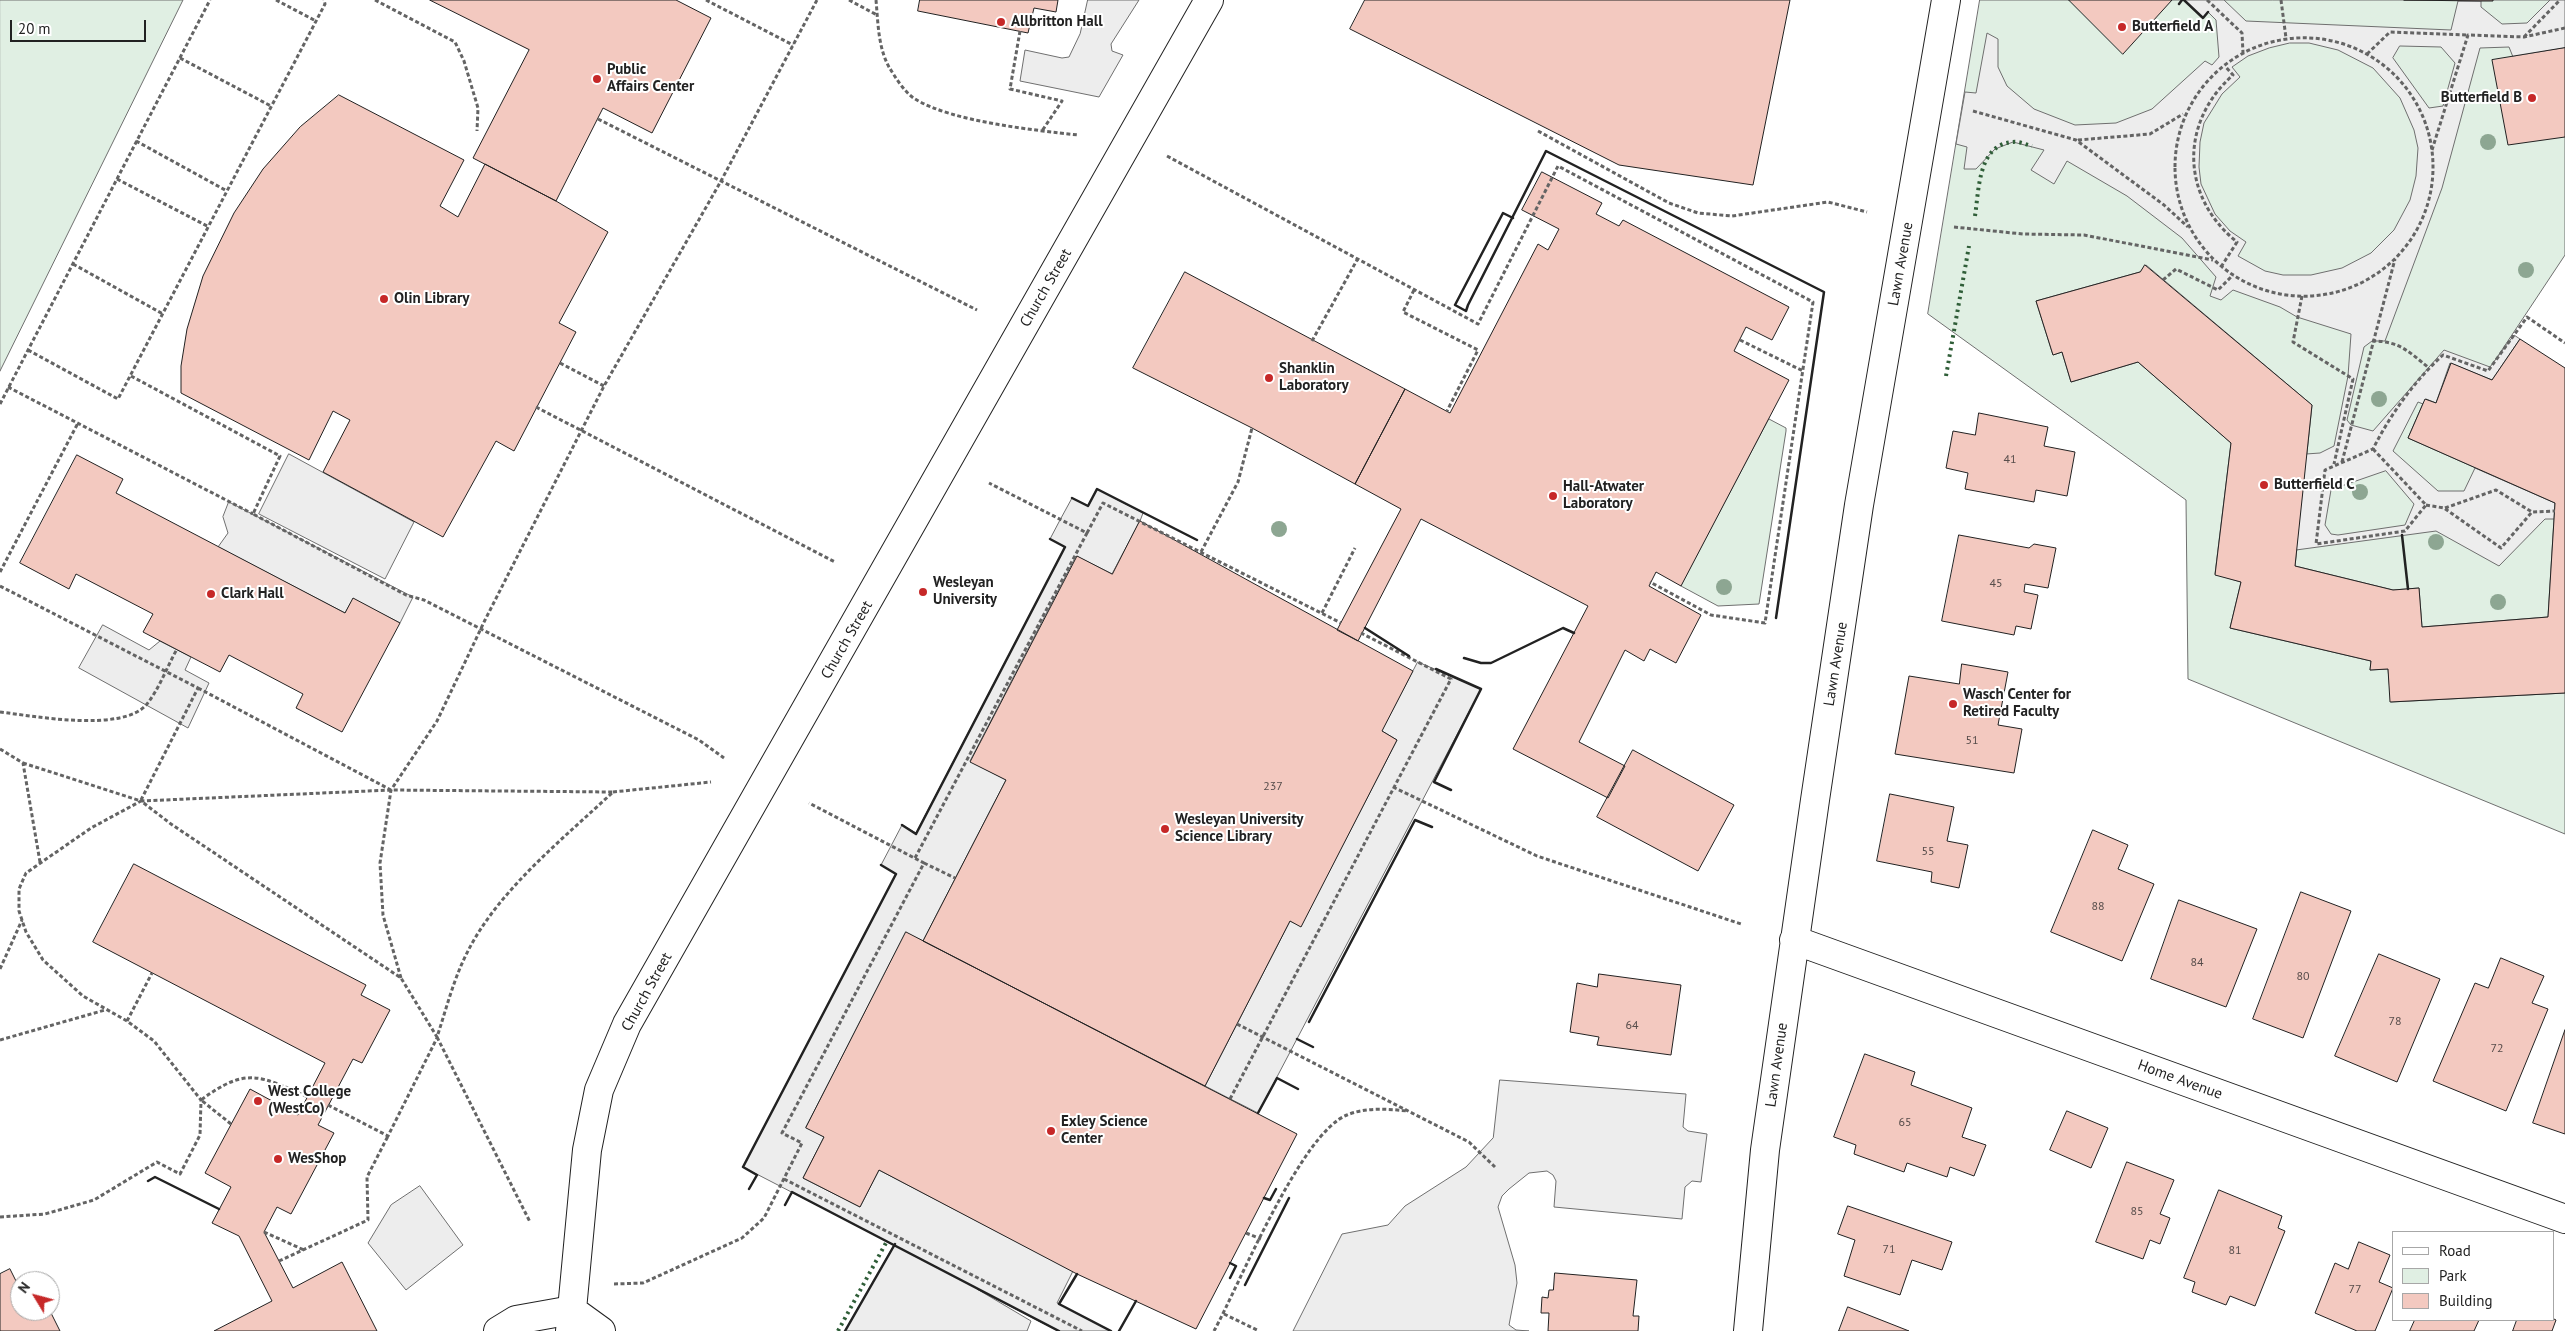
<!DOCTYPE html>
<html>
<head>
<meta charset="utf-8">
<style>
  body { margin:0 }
  #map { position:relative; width:2565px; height:1331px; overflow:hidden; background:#fff; font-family:"PT Sans",sans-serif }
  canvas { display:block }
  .legend { position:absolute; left:2392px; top:1231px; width:162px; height:90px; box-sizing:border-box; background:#fff; border:1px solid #a7a7a7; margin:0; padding:6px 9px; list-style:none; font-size:15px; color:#222 }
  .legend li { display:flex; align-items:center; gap:10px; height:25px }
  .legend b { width:25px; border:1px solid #a7a7a7 }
  .north { position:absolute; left:10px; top:1271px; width:50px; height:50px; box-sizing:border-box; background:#fff; border:1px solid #a7a7a7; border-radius:50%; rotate:307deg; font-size:14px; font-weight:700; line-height:20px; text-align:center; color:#222 }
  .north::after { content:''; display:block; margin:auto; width:18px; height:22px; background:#c62828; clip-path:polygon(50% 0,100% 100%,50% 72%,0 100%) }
  .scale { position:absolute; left:10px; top:20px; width:136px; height:22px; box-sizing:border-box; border:2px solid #222; border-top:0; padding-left:6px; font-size:15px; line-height:18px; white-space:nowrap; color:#222; -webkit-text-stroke:4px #fff; paint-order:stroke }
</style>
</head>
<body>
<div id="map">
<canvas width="2565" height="1331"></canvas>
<ul class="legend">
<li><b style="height:6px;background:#fff"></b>Road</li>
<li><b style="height:14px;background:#e0efe3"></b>Park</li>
<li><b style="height:14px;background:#f3c9c0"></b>Building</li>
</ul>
<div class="north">N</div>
<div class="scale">20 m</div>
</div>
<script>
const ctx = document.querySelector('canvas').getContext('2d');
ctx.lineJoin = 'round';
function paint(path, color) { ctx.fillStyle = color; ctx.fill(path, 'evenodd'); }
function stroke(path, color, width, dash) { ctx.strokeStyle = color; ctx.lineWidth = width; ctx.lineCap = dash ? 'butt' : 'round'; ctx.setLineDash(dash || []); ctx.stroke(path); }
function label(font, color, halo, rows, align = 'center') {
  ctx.font = font + ' "PT Sans",sans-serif'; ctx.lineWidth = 4; ctx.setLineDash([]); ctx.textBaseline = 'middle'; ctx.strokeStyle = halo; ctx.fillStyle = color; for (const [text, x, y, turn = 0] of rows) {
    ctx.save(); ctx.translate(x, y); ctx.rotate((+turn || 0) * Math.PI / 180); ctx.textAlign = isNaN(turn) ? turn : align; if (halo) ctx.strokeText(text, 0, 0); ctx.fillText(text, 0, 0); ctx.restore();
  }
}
const green = new Path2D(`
  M0,0H183L0,371Z
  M1980,0H2565V255L2484,377L2451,363L2436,403L2425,399L2408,438L2555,503L2548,617L2422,627L2419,588L2393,590L2295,566L2312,405L2146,265L2140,272L2036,301L2053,355L2062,352L2071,382L2138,362L2231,443L2215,574L2241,582L2230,628L2371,661L2370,670L2388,669L2391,702L2565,693V834L2188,679L2186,500L1928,314Z
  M1769,419L1786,428V431L1759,604L1718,606L1681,586Z`);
paint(green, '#e0efe3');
stroke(green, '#6f6f6f', 1);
const parking = new Path2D(`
  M1088,0H1139L1111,44L1112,51L1123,55L1099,97L1020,81L1025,50L1062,58L1069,57L1080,34Z
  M2184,0H2224L2246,21L2451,30L2458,1H2481V7L2502,24L2527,23L2550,0H2565V48L2513,57L2509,47L2480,48L2442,188L2385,341H2372L2364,347L2347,420L2351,425L2373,431L2444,350L2490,367L2514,335L2520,339L2492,380L2450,363L2436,403L2426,399L2423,404L2418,402L2393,451L2438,491H2464L2475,468L2555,503L2554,519H2545L2499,566L2436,531L2296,550L2306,454L2320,453L2334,446L2348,376L2351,334L2297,317L2280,307L2233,290L2221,300L2210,296L2216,277L2182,238L2127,196L2067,161L2054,184L2031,170L2044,150L2013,142L1995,149L1976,169H1964L1967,147L1956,144L1965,92L1976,93L1987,33L1998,39V67L2007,86L2034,109L2075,125L2116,123L2152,109L2205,61L2212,65L2219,57L2216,20L2208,12L2203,18ZM2290,43H2309L2338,50L2373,68L2400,98L2414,130L2418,148L2416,176L2410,200L2394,230L2371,253L2342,268L2311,275H2283L2265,271L2238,256L2246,242L2230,231L2215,214L2201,184L2199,167L2200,142L2204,123L2222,94L2240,77L2232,67L2248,56L2269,48ZM2400,46L2441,47L2455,63L2443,106L2429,108L2393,58ZM2386,471L2414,504L2405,525L2338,535L2331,534L2325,525L2331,490Z
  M289,454L414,522L385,579L259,514Z
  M1097,489L1143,513L1140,521L1112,574L1076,556L970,761L1006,780L923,941L906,933L806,1127L824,1137L803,1178L860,1207L879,1170L1073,1271L1057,1303L1111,1331H1058L977,1289L1031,1321L1027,1331H845L894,1245L743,1167L896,874L881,865L891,846L902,825L916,833L1065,547L1050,539L1060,520L1072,498L1088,506Z
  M229,502L413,597L400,623L353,599L345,613L218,547L228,533L223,517Z
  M103,625L149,650L160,641L191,657L185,670L209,683L188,728L79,668Z
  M1418,662L1481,689L1258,1113L1205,1086L1290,921L1301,926L1397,740L1382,731Z
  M1500,1080L1686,1094L1683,1127L1688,1131L1707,1134L1701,1182L1692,1181L1685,1187L1682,1219L1554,1207L1556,1181L1553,1175L1547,1171L1529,1173L1509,1189L1502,1196L1498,1207L1515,1265L1517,1283L1509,1325L1516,1330L1529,1331H1293L1342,1234L1388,1225L1405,1206L1466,1167L1493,1138Z
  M420,1186L463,1245L406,1290L368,1243L391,1205Z`);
paint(parking, '#ededed');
stroke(parking, '#6f6f6f', 1);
const building = new Path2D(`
  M430,0H676L711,18L652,133L603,108L556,201L473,158L529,50Z
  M920,0H1058L1056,12L1034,8L1028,33L918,11Z
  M1365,0H1790L1753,185L1619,165L1350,29Z
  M2069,0H2172L2123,54Z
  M2404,0H2493V1H2481Z
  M2565,48V137L2508,145L2492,60Z
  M339,95L464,160L440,206L458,217L485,164L556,201L608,232L559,323L576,332L514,451L496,441L443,537L323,472L350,420L333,411L309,460L181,393V366L187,329L203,276L234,213L263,169L300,127Z
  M1542,172L1602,203L1596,214L1619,226L1623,220L1789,307L1772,340L1746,327L1734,351L1789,380L1681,586L1656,572L1649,586L1701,615L1676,663L1650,649L1644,661L1625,650L1579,742L1625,766L1608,798L1513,749L1588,606L1421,519L1358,641L1337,630L1401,509L1355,484L1405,389L1450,413L1538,244L1548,250L1559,229L1522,210Z
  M2145,265L2312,405L2295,566L2393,590L2419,588L2422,627L2548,617L2555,503L2408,438L2425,399L2436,403L2451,363L2492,380L2520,339L2565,368V693L2390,702L2388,669L2370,670L2371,661L2230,628L2241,582L2215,575L2231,443L2138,362L2071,382L2062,352L2053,355L2036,301L2140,272Z
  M1185,272L1405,389L1355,484L1252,428L1133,368Z
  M1979,413L2048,427L2044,446L2075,452L2067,496L2036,490L2034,502L1965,489L1968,473L1946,468L1953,431L1975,435Z
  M77,455L123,479L116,493L345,613L353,598L400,623L342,732L296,708L303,694L229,655L220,672L143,632L153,614L76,574L69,589L20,563Z
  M1140,521L1413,671L1382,731L1397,740L1301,927L1290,921L1205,1086L923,941L1006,780L970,762L1077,556L1112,574Z
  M1959,535L2029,548L2034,544L2056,548L2048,588L2025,584L2024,592L2038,595L2031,629L2016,626L2014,635L1942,621Z
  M1962,664L2008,672L1998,725L2022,729L2014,773L1895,754L1909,676L1959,684Z
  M1633,750L1734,805L1698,871L1597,817Z
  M1890,794L1954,807L1947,841L1968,845L1959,888L1931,882L1932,872L1877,861Z
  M2093,830L2128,845L2118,869L2154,884L2122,961L2051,932Z
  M134,864L366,985L361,995L390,1010L362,1063L353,1059L318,1125L334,1133L291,1214L277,1207L264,1232L293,1288L342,1262L377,1331H214L272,1301L239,1236L212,1223L231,1187L205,1173L250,1089L298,1115L325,1063L93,942Z
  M2301,892L2351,911L2303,1038L2253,1019Z
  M2179,900L2257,929L2226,1007L2151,979Z
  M906,932L1297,1134L1196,1329L1077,1274L879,1170L860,1207L803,1178L824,1137L806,1128Z
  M2379,954L2440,979L2397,1082L2335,1056Z
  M2501,958L2544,976L2532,1003L2548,1009L2506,1111L2433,1081L2475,983L2488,988Z
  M1599,974L1681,985L1671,1055L1597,1045L1599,1037L1570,1032L1577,983L1597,987Z
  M2565,1030V1134L2533,1123Z
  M1865,1054L1915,1072L1911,1085L1972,1108L1962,1137L1986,1145L1974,1176L1950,1167L1947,1177L1907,1163L1904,1172L1854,1154L1856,1145L1834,1137Z
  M2067,1111L2108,1128L2091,1168L2050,1150Z
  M2127,1162L2174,1180L2160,1214L2170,1218L2160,1244L2150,1240L2143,1259L2096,1242Z
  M2219,1190L2282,1216L2278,1228L2285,1231L2255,1306L2230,1296L2226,1305L2192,1292L2195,1282L2184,1278Z
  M1848,1206L1952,1242L1942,1270L1912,1260L1900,1295L1844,1276L1855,1240L1838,1234Z
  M2359,1242L2390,1255L2379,1282L2393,1288L2375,1331H2357L2315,1313L2335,1263L2348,1269Z
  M10,1269L20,1289V1311H50L60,1331H0V1274Z
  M1555,1273L1637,1280L1633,1316H1639L1638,1331H1548L1549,1313H1541L1542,1297L1548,1298L1549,1290H1553Z
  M1848,1307L1909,1331H1839Z
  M2415,1320H2479L2474,1331H2410Z
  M2517,1320L2554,1319L2556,1320L2552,1331H2513Z`);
paint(building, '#f3c9c0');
stroke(building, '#222', 1);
const street = new Path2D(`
  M1794,940L2565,1219
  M498,1331L516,1320L572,1310
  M1748,1331L1765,1150L1815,800L1859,505L1946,0`);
const secondary = new Path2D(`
  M572,1310L601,1331
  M570,1331L587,1150L599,1090L627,1024L1209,0`);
stroke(street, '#222', 30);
stroke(secondary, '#222', 30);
stroke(new Path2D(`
  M276,0L316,21
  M375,0L455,42L464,61L478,108L477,131
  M706,0L793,45
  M849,0L877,15
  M876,0C878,22 878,47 889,67C895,77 905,93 915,99C953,122 1034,130 1078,135
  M2207,0L2242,33L2243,53
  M2281,0L2286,38
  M1020,31L1010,89L1062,101L1042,131
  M2524,37L2560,0
  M2175 167a129 129 0 1 1 258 0a129 129 0 1 1-258 0Z
  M2367,54L2390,32L2468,35
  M180,58L271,106
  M1973,111L2076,140L2164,205L2188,227
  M598,119L977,310
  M1538,131L1669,203L1698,213L1732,216L1828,202L1867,212
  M2078,140L2150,134L2183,114
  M136,141L227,191
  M2432,150L2468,35L2524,37L2565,28
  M1167,156L1478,324L1558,166L1813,302L1765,623L1711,615L1650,582
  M117,179L209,227
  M1954,227L2023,234L2084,235L2213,260
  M73,264L163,314
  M2221,267L2237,242C2181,197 2179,123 2233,75L2225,66
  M2163,280L2176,269L2218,290L2233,275
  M1414,290L1403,312L1478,350L1447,411
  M2302,296L2293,342L2353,379L2334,464
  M1740,340L1803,371
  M1312,341L1357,260
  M2372,341C2400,341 2409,352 2429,368
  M28,350L118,399L325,4L324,0
  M560,363L604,386
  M131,376L280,456L253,514L406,595L424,600L699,740L724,758
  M8,387L253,514
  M0,404L210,0
  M536,407L835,562
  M2373,449L2426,505L2405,531L2316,544L2325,470L2373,449C2390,415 2415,380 2443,355L2488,371L2527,317L2565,343
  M2342,462L2395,259
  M2426,505L2444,508L2501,548L2532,512L2555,511
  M2445,508L2496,490L2532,512
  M1087,533L1103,503L1341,623
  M1201,552L1238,482L1252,428
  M0,572L78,423
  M0,586L198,688L141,800
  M1322,613L1355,548
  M198,688L391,790
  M0,712C34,716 123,733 147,704C159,689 167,667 177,649
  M0,749L23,763L40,862
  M1393,787L1537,856L1741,924
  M613,792L711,782
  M915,858L1087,533L989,483
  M924,863L955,878
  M0,969L22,920
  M401,978L383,915L380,863L391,790L437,721L485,620L604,386L721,181L817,0
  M127,1021L152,973
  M1237,1024L1469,1142L1495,1167
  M437,1037L530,1222
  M0,1040L105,1010
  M1230,1099L1451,679L1361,633
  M328,1105L388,1136L437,1038
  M231,1124L201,1100C247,1066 260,1076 308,1097
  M784,1179L1082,1331
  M0,1217L45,1214L94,1200L157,1162L180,1174L200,1135L201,1100L154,1041L127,1021L83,996L43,960L26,932L19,911V889L26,873L91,828L141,801L171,824L401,978L437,1037C446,1010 453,981 466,955C496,892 563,839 613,792L391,790L141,801L23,763
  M264,1232L304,1250
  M1246,1233L1261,1239
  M279,1261L368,1220L367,1177L388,1136
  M614,1284L643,1283L742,1238L764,1218L802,1143L782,1133L924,863L809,803
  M1224,1314L1259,1331
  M1214,1331C1240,1283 1301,1133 1347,1115C1366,1107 1388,1109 1408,1111`), '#646464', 3, [4, 2.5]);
stroke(street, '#fff', 28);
stroke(secondary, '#fff', 28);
stroke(new Path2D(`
  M1975,216C1979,190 1978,144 2013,142C2019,141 2027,145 2032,146
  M1946,376L1969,246
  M838,1331L887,1241`), '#2f5e38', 4, [2.5, 4]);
stroke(new Path2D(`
  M2184,0L2203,18L2208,12
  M2179,4L2182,0
  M1513,218L1503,213L1455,305L1466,311L1468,305L1546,151L1824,292L1776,618
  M1072,498L1088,506L1097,489L1197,540
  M2402,535L2408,589
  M1365,628L1409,656
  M1464,658L1481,663H1491L1563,628L1574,633
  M1436,669L1481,689L1434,782L1451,790
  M902,825L916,834L1065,547L1050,539
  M1309,1022L1415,820L1432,827
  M1297,1039L1313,1047
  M1258,1113L1277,1078L1298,1089
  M148,1181L155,1177L219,1209
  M749,1189L757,1175L743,1167L896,874L881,865
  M1264,1198L1270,1200L1276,1189
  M785,1205L792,1192L1059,1331
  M1230,1263L1236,1266L1230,1278
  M1077,1274L1059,1304L1111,1331
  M1245,1285L1289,1198
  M845,1331L895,1244
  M1119,1331L1136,1301`), '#222', 2.5);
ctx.fillStyle = '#8da692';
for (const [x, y] of [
  [2488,142],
  [2526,270],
  [2379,399],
  [2360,492],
  [1279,529],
  [2436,542],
  [1724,587],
  [2498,602]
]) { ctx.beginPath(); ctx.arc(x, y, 8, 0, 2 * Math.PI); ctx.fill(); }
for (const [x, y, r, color] of [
  [1001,22,5,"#c62828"],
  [2122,27,5,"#c62828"],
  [597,79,5,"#c62828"],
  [2532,98,5,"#c62828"],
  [384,299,5,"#c62828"],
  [1269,378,5,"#c62828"],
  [2264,485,5,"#c62828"],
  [1553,496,5,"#c62828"],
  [923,592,5,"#c62828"],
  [211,594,5,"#c62828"],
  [1953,704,5,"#c62828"],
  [1165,829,5,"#c62828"],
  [258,1101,5,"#c62828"],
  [1051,1131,5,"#c62828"],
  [278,1159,5,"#c62828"]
]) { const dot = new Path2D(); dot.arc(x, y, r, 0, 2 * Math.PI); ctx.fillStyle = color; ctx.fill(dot); stroke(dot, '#fff', 2); }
label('12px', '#564c4a', null, [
  ["41",2010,460],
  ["45",1996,584],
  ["51",1972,741],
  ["237",1273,787],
  ["55",1928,852],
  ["88",2098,907],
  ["84",2197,963],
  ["80",2303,977],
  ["78",2395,1022],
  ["64",1632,1026],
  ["72",2497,1049],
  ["65",1905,1123],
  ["85",2137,1212],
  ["71",1889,1250],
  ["81",2235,1251],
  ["77",2355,1290]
]);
label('bold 15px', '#222', '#fff', [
  ["Allbritton Hall",1011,22],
  ["Butterfield A",2132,27],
  ["Public",607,70],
  ["Affairs Center",607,87],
  ["Butterfield B",2522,98,"right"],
  ["Olin Library",394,299],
  ["Shanklin",1279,369],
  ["Laboratory",1279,386],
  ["Butterfield C",2274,485],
  ["Hall-Atwater",1563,487],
  ["Laboratory",1563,504],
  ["Wesleyan",933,583],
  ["University",933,600],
  ["Clark Hall",221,594],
  ["Wasch Center for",1963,695],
  ["Retired Faculty",1963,712],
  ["Wesleyan University",1175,820],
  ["Science Library",1175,837],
  ["West College",268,1092],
  ["(WestCo)",268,1109],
  ["Exley Science",1061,1122],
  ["Center",1061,1139],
  ["WesShop",288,1159]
], 'left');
label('15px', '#222', '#fff', [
  ["Lawn Avenue",1901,264,-80],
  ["Church Street",1046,288,-60],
  ["Church Street",847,640,-60],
  ["Lawn Avenue",1836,664,-81],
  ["Church Street",647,992,-61],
  ["Lawn Avenue",1777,1065,-82],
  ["Home Avenue",2180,1080,20]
]);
</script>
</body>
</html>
